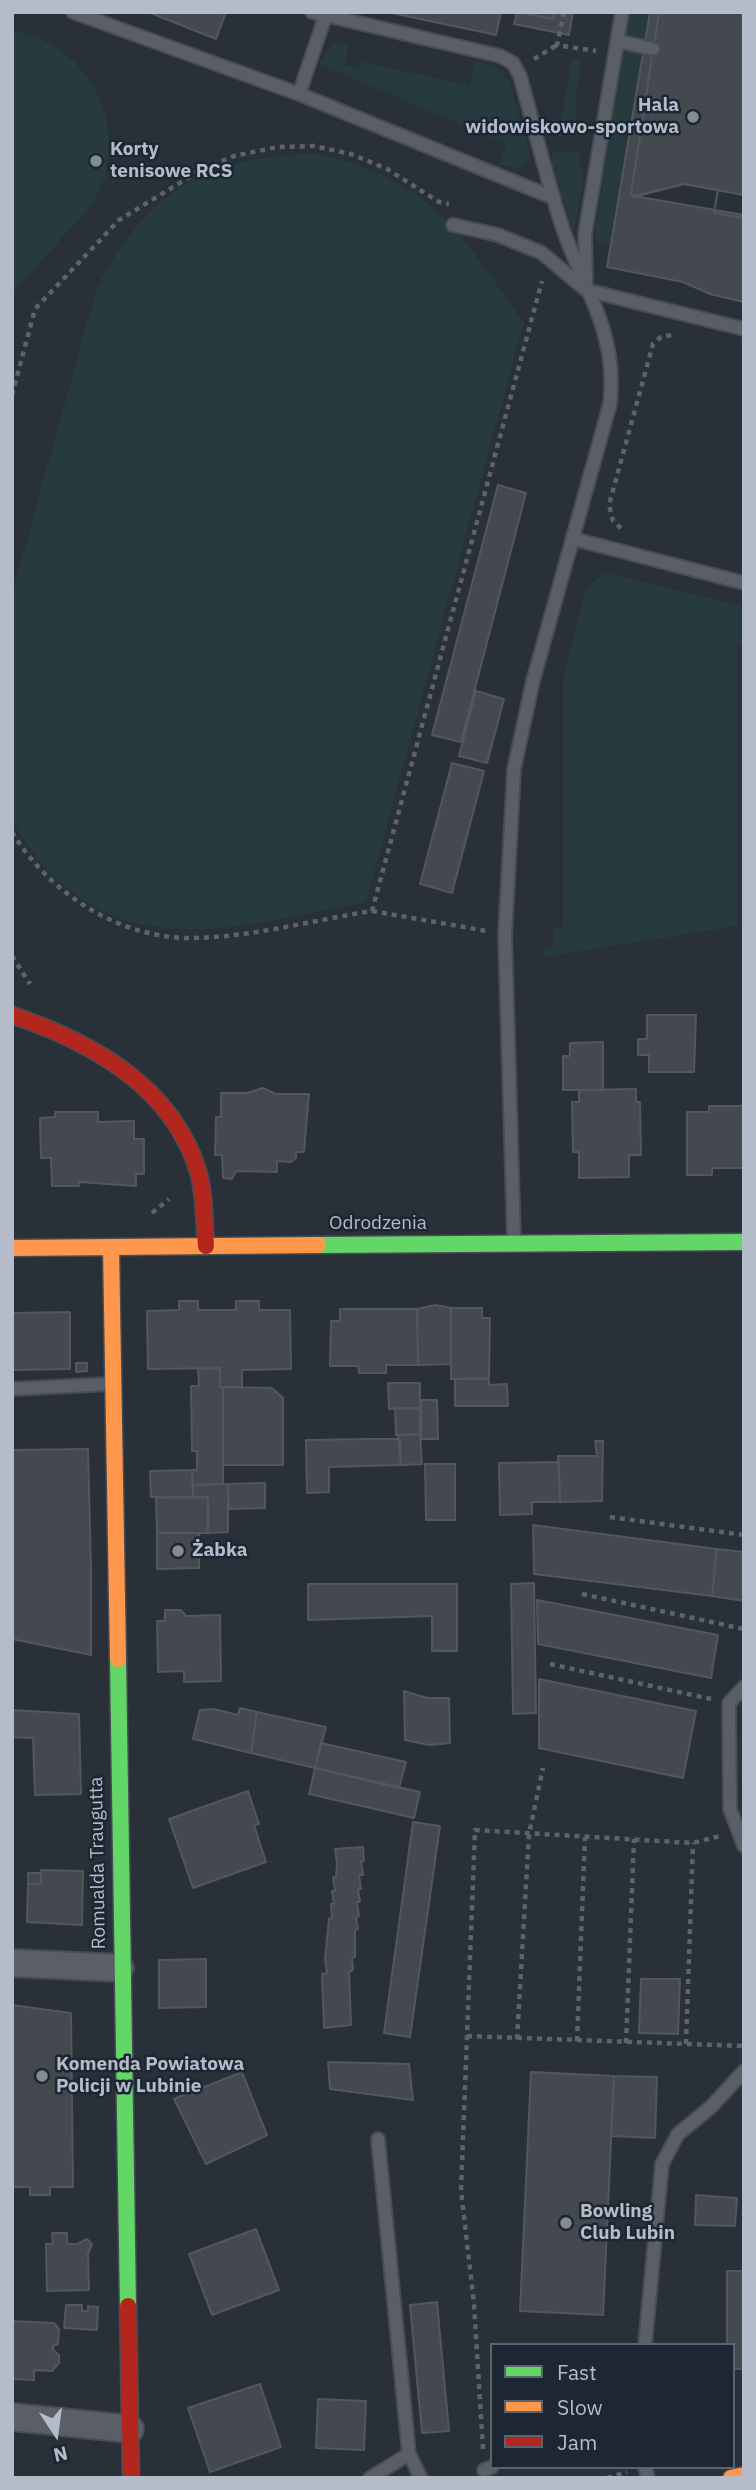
<!DOCTYPE html>
<html>
<head>
<meta charset="utf-8">
<style>
  body { margin:0 }
  #map { position:relative; width:756px; height:2490px; overflow:hidden; background:#2a3038; font-family:"IBM Plex Sans",sans-serif }
  canvas { display:block }
  .frame { position:absolute; inset:0; border:14px solid #b4bcc9; pointer-events:none }
  .legend { position:absolute; left:490px; top:2343px; width:245px; height:126px; box-sizing:border-box; background:#1d2633; border:2px solid #59626f; margin:0; padding:9px 12px; list-style:none; font-size:21px; color:#b4bcc9 }
  .legend li { display:flex; align-items:center; gap:14px; height:35px }
  .legend b { width:35px; border:2px solid #59626f }
  .north { position:absolute; left:21px; top:2399px; width:70px; height:70px; -webkit-text-stroke:5px #1d2633; paint-order:stroke; rotate:167deg; font-size:19px; font-weight:700; line-height:28px; text-align:center; color:#b4bcc9 }
  .north::after { content:''; display:block; margin:auto; width:24px; height:32px; background:#b4bcc9; clip-path:polygon(50% 0,100% 100%,50% 72%,0 100%) }
</style>
</head>
<body>
<div id="map">
<canvas width="756" height="2490"></canvas>
<div class="frame"></div>
<ul class="legend">
<li><b style="height:9px;background:#63d668"></b>Fast</li>
<li><b style="height:9px;background:#ff974d"></b>Slow</li>
<li><b style="height:9px;background:#b3261e"></b>Jam</li>
</ul>
<div class="north">N</div>
</div>
<script>
const ctx = document.querySelector('canvas').getContext('2d');
ctx.lineJoin = 'round';
function paint(path, color) { ctx.fillStyle = color; ctx.fill(path, 'evenodd'); }
function stroke(path, color, width, dash) { ctx.strokeStyle = color; ctx.lineWidth = width; ctx.lineCap = dash ? 'butt' : 'round'; ctx.setLineDash(dash || []); ctx.stroke(path); }
function label(font, color, halo, rows, align = 'center') {
  ctx.font = font + ' "IBM Plex Sans",sans-serif'; ctx.lineWidth = 5; ctx.setLineDash([]); ctx.textBaseline = 'middle'; ctx.strokeStyle = halo; ctx.fillStyle = color; for (const [text, x, y, turn = 0] of rows) {
    ctx.save(); ctx.translate(x, y); ctx.rotate((+turn || 0) * Math.PI / 180); ctx.textAlign = isNaN(turn) ? turn : align; if (halo) ctx.strokeText(text, 0, 0); ctx.fillText(text, 0, 0); ctx.restore();
  }
}
paint(new Path2D(`
  M629,12H650L609,244L598,243L594,237Z
  M12,31C94,44 135,135 92,205L12,293Z
  M335,42L349,45L344,65L360,68L361,62L470,85L475,61L496,66L510,81L531,160L518,169L499,164L507,144L319,64Z
  M572,59L582,61L576,96V134L558,136Z
  M555,151L579,152L583,182L574,232L550,160Z
  M315,154C431,177 459,233 524,322L366,902C226,930 100,971 12,821V594L97,287C149,190 206,156 315,154Z
  M605,573L744,606V645H737V926L543,957V948L554,946L553,930L563,927V676L587,587Z`), '#273a3e');
const building = new Path2D(`
  M148,12H226L216,39Z
  M387,12H501L496,35Z
  M517,12L553,19L554,12H573L569,35L514,24Z
  M518,12H554L553,19Z
  M650,12H659L631,194L634,197L684,184L718,190L714,213L744,218V302L710,294L683,282L607,267Z
  M659,12H744V218L714,213L718,190L684,184L634,197L631,194Z
  M684,184L744,195V215L634,196Z
  M498,485L526,493L461,742L432,735Z
  M476,691L504,699L487,763L459,756Z
  M452,763L484,771L452,893L420,884Z
  M647,1015H696L694,1072H649V1055H638V1039H647Z
  M603,1042V1090H563V1056H570V1043Z
  M263,1088L276,1094H309L304,1152H296V1158L291,1162L277,1161V1172L236,1171L232,1179L223,1178L222,1155H215L216,1117H221V1093H247Z
  M636,1089V1102H640L641,1155H629V1177L579,1178V1152H573L572,1102H579V1090Z
  M709,1106H744V1168H712V1175H687V1112H709Z
  M55,1112H98V1122L134,1121V1139H144V1174H136V1186L79,1182V1186H52L51,1158H41L40,1118L55,1117Z
  M179,1301H198V1310H236V1301H259V1310H290L291,1369L242,1370V1387H220V1368L148,1369L147,1311L179,1310Z
  M435,1305L451,1308V1364L418,1365L417,1309Z
  M451,1308H482V1318H490L489,1378L451,1379Z
  M340,1309H417L418,1365H386V1373H359L358,1366H330L331,1321H340Z
  M70,1312V1369L12,1370L13,1313Z
  M76,1363H87V1371L76,1372Z
  M220,1368V1387H223V1484L193,1485L192,1470H197V1451H192L191,1386H199L198,1369Z
  M455,1379H489V1385L507,1384L508,1406H455Z
  M388,1383H420V1408L389,1409Z
  M223,1387L272,1388L283,1398V1465H223Z
  M421,1400H437L438,1439H421Z
  M395,1408H420V1434L396,1435Z
  M420,1434L422,1464L401,1465L398,1435Z
  M373,1439H400L401,1465L329,1467V1492L307,1493L306,1440Z
  M595,1441H603L602,1501L560,1502L558,1456H597Z
  M88,1449L91,1569V1655L12,1639V1450Z
  M559,1462L560,1502H532V1514L500,1515L499,1463Z
  M425,1464H455V1520H426Z
  M192,1470L193,1497H151L150,1471Z
  M265,1483V1508L229,1509L228,1484Z
  M228,1484V1532L208,1533V1497H193V1485Z
  M208,1497V1533H157L156,1498Z
  M533,1525L717,1549L712,1596L534,1574Z
  M157,1533H199V1568L157,1569Z
  M717,1549L744,1552V1601L712,1596Z
  M534,1583L536,1713L513,1714L511,1584Z
  M308,1584H457V1651H432V1616L308,1620Z
  M537,1600L718,1635L711,1678L538,1644Z
  M165,1610H181L186,1616L220,1615L221,1681L184,1682V1671L158,1672L157,1621H165Z
  M539,1679L696,1711L683,1778L539,1748Z
  M404,1691L427,1698H449L450,1743L429,1745L405,1740Z
  M240,1708L257,1712L251,1753L193,1739L200,1710L214,1709L238,1715Z
  M12,1710L79,1714L81,1794L35,1795L33,1738L12,1737Z
  M257,1712L326,1727L315,1768L251,1753Z
  M321,1743L406,1762L399,1788L315,1768Z
  M315,1768L420,1792L414,1818L309,1794Z
  M248,1791L259,1824L254,1825L266,1862L193,1888L169,1819Z
  M413,1822L440,1826L410,2037L384,2033Z
  M363,1847L364,1861H361L363,1875H359L361,1889H358L360,1902H357L359,1916L356,1917L358,1929L355,1930V1957L352,1958L353,1970L349,1972L351,2025L324,2028L322,1974L327,1973L325,1959L329,1919L332,1918L331,1904H334L332,1891H335L333,1877H336L337,1863L335,1849Z
  M41,1870L83,1871L82,1925L27,1922L28,1884H41Z
  M28,1873H41V1884H28Z
  M206,1959V2007L159,2008V1960Z
  M641,1979H680L678,2034L639,2033Z
  M12,2005L71,2013L73,2187H50V2195H30V2187H13Z
  M328,2062L409,2064L413,2100L330,2089Z
  M242,2072L267,2135L206,2164L174,2099Z
  M531,2072L614,2076L603,2315L520,2311Z
  M614,2076L657,2077L655,2138L611,2136Z
  M696,2195L737,2198L735,2226L695,2225Z
  M256,2229L279,2290L212,2315L189,2254Z
  M52,2233H67V2244H77L87,2239L92,2244L88,2254L89,2290L47,2291L46,2244H53Z
  M727,2271H744V2369H733V2345H727Z
  M437,2302L449,2431L422,2433L410,2305Z
  M66,2305H82V2311H88V2306L98,2307L97,2330L64,2328Z
  M12,2321L54,2323L59,2329L58,2344L53,2346V2350L59,2355V2363L52,2371L34,2370V2380L12,2379Z
  M260,2384L281,2447L210,2472L188,2408Z
  M318,2399L366,2401L364,2450L316,2448Z`);
paint(building, '#444950');
stroke(building, '#52575f', 2);
const lane = new Path2D(`
  M73,12L299,94L325,17
  M312,12L500,56L513,63L520,76C534,126 546,177 562,226C584,292 618,330 610,404L533,681L514,769L505,935L514,1240
  M617,41L653,49
  M299,94L554,198
  M453,225L498,235L542,253L586,290L744,329
  M586,279L585,234L622,12
  M574,539L744,583
  M12,1389L110,1384
  M744,1687L729,1703L730,1809L744,1846
  M378,2139L409,2454L421,2478
  M645,2345L662,2164L678,2134L711,2107L744,2071
  M645,2467L648,2478
  M484,2470L492,2467
  M370,2478L409,2454`);
const street = new Path2D(`
  M12,1963L120,1968
  M12,2417L130,2429`);
const fast = new Path2D(`
  M318,1245L744,1242
  M118,1659L128,2306`);
const slow = new Path2D(`
  M111,1247L118,1659
  M12,1248L318,1245
  M731,2478L744,2475`);
const jam = new Path2D(`
  M12,1015C91,1042 172,1086 198,1171C205,1195 204,1222 206,1246
  M128,2306L131,2478`);
stroke(lane, '#484c53', 16);
stroke(street, '#484c53', 30);
stroke(fast, '#484c53', 19);
stroke(slow, '#484c53', 19);
stroke(jam, '#484c53', 19);
stroke(new Path2D(`
  M564,12L557,45L596,51
  M534,59L557,45
  M12,395L35,309L119,220L201,170L234,156L278,147L314,146L351,154L387,169L439,202L449,204
  M621,528L613,521L609,505L653,344L661,337L672,335
  M12,832C49,893 119,939 193,938C252,937 314,920 372,911L542,281
  M372,911L487,931
  M12,956L30,984
  M152,1213L169,1199
  M610,1517L744,1535
  M582,1594L744,1629
  M550,1664L711,1699
  M467,2036L744,2046
  M517,2039L529,1834L543,1768
  M577,2041L585,1837
  M626,2043L634,1839
  M686,2044L693,1843
  M483,2449L474,2304L461,2190L475,1830L693,1843L720,1836
  M607,2478L627,2472`), '#5d636a', 4.5, [5, 5]);
stroke(lane, '#5a5e66', 12);
stroke(street, '#5a5e66', 26);
stroke(fast, '#63d668', 16);
stroke(slow, '#ff974d', 16);
stroke(jam, '#b3261e', 16);
for (const [x, y, r, color] of [
  [693,117,7,"#848b96"],
  [96,161,7,"#848b96"],
  [178,1551,7,"#848b96"],
  [42,2076,7,"#848b96"],
  [566,2223,7,"#848b96"]
]) { const dot = new Path2D(); dot.arc(x, y, r, 0, 2 * Math.PI); ctx.fillStyle = color; ctx.fill(dot); stroke(dot, '#1d2633', 2.5); }
label('bold 19px', '#b4bcc9', '#1d2633', [
  ["Hala",679,106,"right"],
  ["widowiskowo-sportowa",679,128,"right"],
  ["Korty",110,150],
  ["tenisowe RCS",110,172],
  ["Żabka",192,1551],
  ["Komenda Powiatowa",56,2065],
  ["Policji w Lubinie",56,2087],
  ["Bowling",580,2212],
  ["Club Lubin",580,2234]
], 'left');
label('19px', '#b4bcc9', '#1d2633', [
  ["Odrodzenia",378,1224],
  ["Romualda Traugutta",98,1863,-91]
]);
</script>
</body>
</html>
